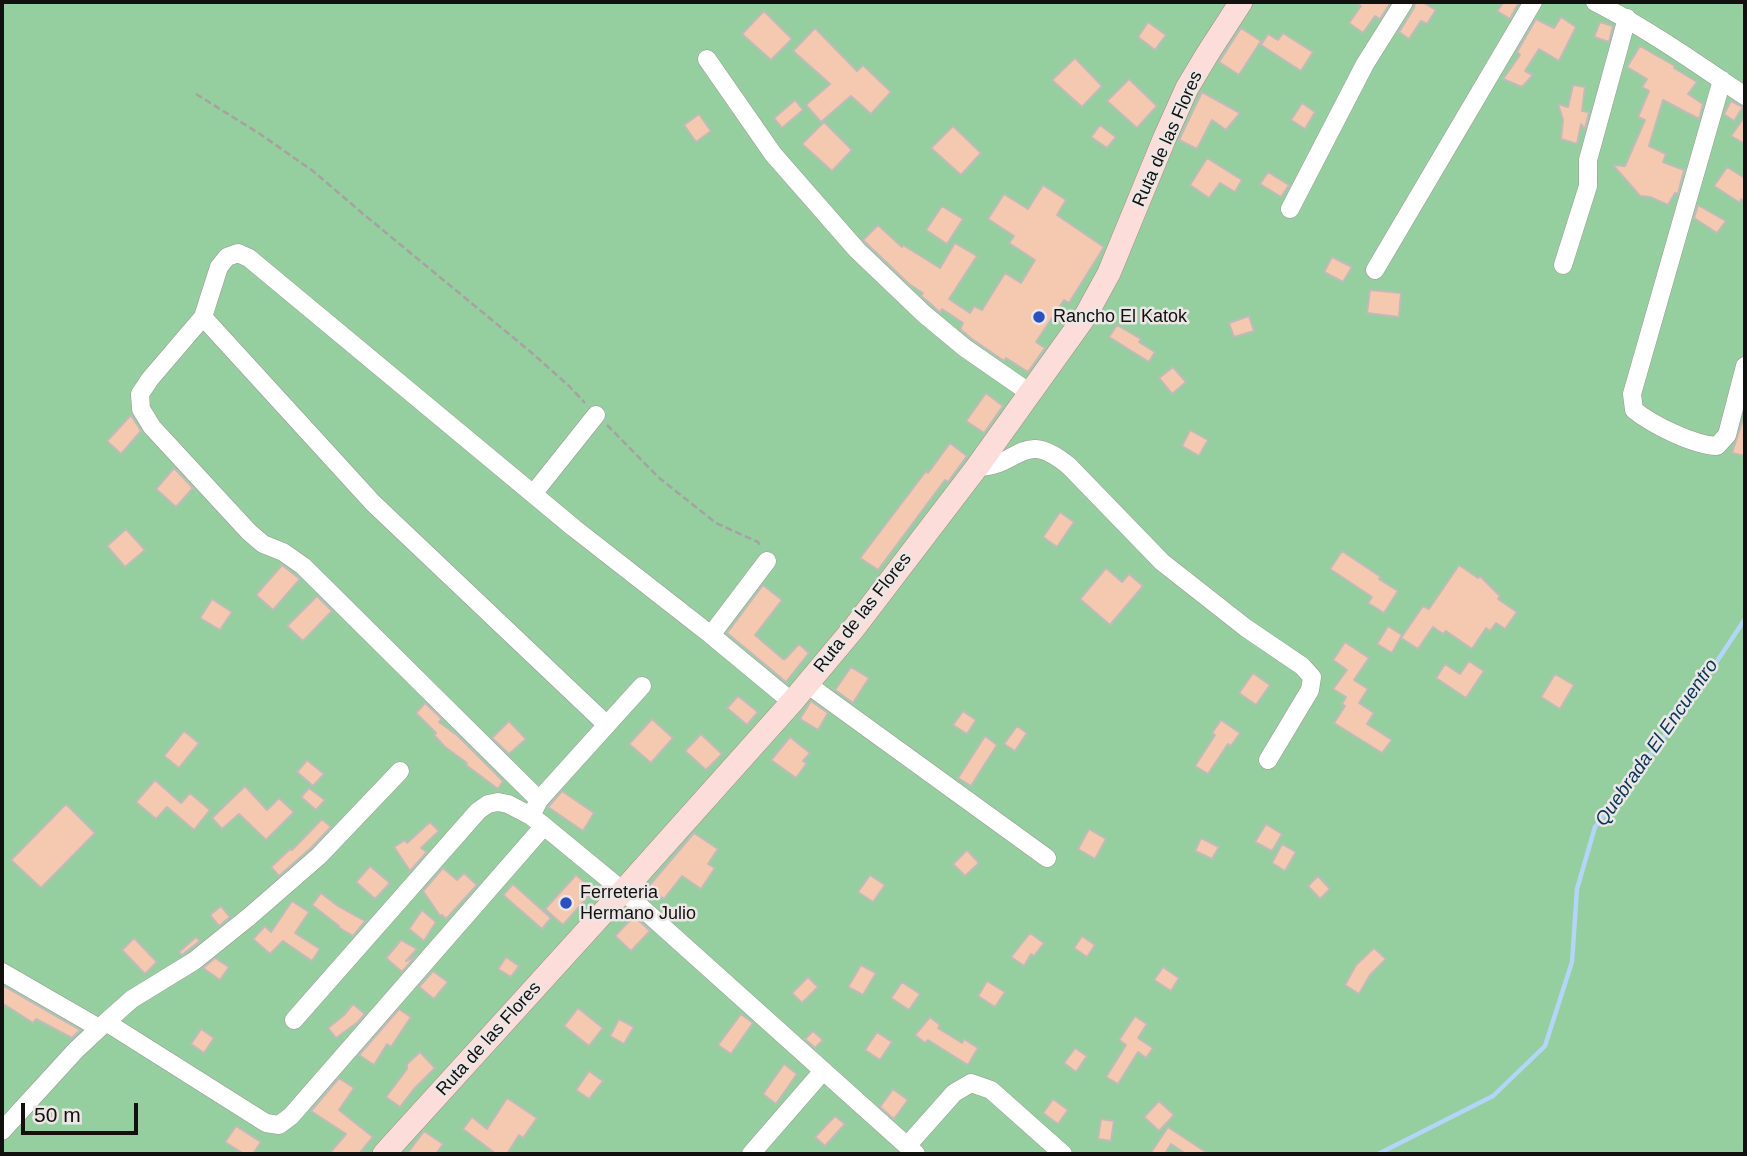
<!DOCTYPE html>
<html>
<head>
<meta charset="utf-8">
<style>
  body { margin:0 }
  #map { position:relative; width:1747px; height:1156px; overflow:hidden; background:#ebe7e5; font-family:Arial,sans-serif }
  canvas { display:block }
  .frame { position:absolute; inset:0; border:4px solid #121110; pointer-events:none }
  .scale { position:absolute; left:21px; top:1103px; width:117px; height:32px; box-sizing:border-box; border:4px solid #121110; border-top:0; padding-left:9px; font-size:21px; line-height:24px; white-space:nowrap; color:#121110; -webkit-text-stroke:5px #ebe7e5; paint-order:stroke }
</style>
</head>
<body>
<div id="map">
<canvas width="1747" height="1156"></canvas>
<div class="frame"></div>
<div class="scale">50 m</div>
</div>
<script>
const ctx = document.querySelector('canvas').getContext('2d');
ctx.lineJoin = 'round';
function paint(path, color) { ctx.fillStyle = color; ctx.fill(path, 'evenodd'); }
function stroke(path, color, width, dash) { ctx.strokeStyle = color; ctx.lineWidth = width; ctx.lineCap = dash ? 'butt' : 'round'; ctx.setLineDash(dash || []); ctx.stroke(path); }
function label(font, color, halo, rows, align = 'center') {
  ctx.font = font + ' Arial,sans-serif'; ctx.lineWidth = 5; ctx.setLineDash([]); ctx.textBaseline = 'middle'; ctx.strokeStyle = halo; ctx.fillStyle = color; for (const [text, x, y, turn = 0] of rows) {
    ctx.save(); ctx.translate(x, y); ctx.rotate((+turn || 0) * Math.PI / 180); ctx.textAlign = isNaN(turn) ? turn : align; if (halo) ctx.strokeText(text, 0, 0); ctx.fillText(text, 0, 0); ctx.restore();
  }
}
paint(new Path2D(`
  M2,2H1745V1154H2Z`), '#95ce9f');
stroke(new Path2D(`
  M1378,1154L1493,1096L1545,1046L1572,962L1577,889L1595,827L1692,699L1745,619`), '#b2d5f8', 4.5);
const building = new Path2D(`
  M1355,2H1391L1380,19L1375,16L1363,33L1349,23L1361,6Z
  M1415,2H1422L1436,10L1427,24L1421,21L1409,39L1399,32L1414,8Z
  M1504,2H1519L1510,19L1497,11Z
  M764,11L792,39L771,60L742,34Z
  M1561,17L1576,27L1559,61L1539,49L1525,71L1533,75L1522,87L1503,79L1520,55L1517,52L1536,19L1554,28Z
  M1148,22L1166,35L1155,50L1138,37Z
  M1600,22L1613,26L1609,42L1594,37Z
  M815,28L857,71L863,65L891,92L871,114L851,96L821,122L806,105L830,84L793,51Z
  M1241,28L1261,41L1239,75L1219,62Z
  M1283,33L1313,52L1301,71L1261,45L1268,34L1278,40Z
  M1640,46L1675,66L1674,68L1697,82L1688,94L1703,104L1699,119L1663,100L1649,146L1666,154L1663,162L1684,170L1678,194L1675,193L1668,205L1650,197L1640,196L1613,165L1625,166L1645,120L1638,117L1649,91L1642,87L1647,79L1627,67Z
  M1075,58L1102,86L1082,107L1052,80Z
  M1129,79L1157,106L1137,128L1107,101Z
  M1573,85L1585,87L1582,111L1589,112L1585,129L1581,124L1577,144L1561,139L1563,120L1558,104L1568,107Z
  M1202,92L1240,113L1226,130L1212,120L1197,149L1179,140Z
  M795,100L803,110L782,128L774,118Z
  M1731,101L1743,107L1734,121L1724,114Z
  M1302,103L1315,112L1305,129L1291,120Z
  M699,114L711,131L696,142L684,125Z
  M1745,116V144L1731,136Z
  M824,122L852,150L832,171L802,144Z
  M1100,125L1116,137L1107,148L1091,137Z
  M953,126L981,153L961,175L931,148Z
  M1207,158L1242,180L1235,192L1220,183L1209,198L1190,185Z
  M1727,167L1745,178V202L1741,199L1740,203L1714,186Z
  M1268,172L1289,185L1281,197L1260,184Z
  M1043,185L1066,200L1057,215L1104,247L1069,303L1064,300L1036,342L1045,348L1028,372L1006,358L1004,361L972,339L960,329L963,323L942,309L940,313L932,305L921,296L923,293L909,284L863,240L878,225L902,247L903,245L940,268L955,243L977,256L949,299L970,313L974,306L982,310L1005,273L1021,283L1035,260L1009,243L1014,236L988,219L1004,194L1028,209Z
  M1698,205L1726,221L1717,233L1694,218Z
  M942,206L963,219L947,244L926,230Z
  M1332,257L1352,267L1343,282L1324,272Z
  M1370,290L1401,293L1399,317L1367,313Z
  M1249,316L1254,331L1234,337L1229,323Z
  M1117,325L1141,339L1139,342L1155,352L1149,362L1109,337Z
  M1173,367L1186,382L1172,394L1159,378Z
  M986,393L1003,406L984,433L966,421Z
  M131,415L141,431L121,454L107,441Z
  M1743,419H1745V456L1732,453Z
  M1190,430L1208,440L1199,456L1182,446Z
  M950,443L967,456L948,482L945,480L878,570L860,558L926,471L928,473Z
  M174,468L193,488L176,507L156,489Z
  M1060,512L1074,522L1057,547L1043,537Z
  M126,529L145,550L125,567L107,546Z
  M1342,551L1381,577L1379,579L1398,591L1384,613L1368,603L1372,597L1330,569Z
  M282,565L300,579L273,610L256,595Z
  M1459,565L1478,578L1480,576L1500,596L1498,599L1517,612L1505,629L1496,623L1490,631L1486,628L1472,649L1446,631L1443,634L1433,627L1418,649L1401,638L1423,606L1429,609Z
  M1106,568L1122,582L1129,574L1143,586L1110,625L1080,599Z
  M763,585L782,600L755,635L783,659H785L799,644L809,653L786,682L727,633Z
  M317,596L332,611L303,641L287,626Z
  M212,599L232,612L220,630L200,618Z
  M1388,626L1402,635L1392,653L1377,644Z
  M1345,642L1369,658L1354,680L1368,689L1359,703L1374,713L1367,724L1392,740L1382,753L1334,723L1345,706L1342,704L1346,697L1333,689L1347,670L1333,660Z
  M1469,661L1484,671L1466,698L1436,678L1445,664L1460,674Z
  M851,667L869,678L853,703L835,690Z
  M1253,673L1270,685L1256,705L1239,693Z
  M1555,674L1574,685L1560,709L1541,697Z
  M738,696L758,712L747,725L727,708Z
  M811,701L828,713L818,730L800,719Z
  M425,703L442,719L439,722L457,735L503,781L498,789L466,765L467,763L445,747L434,735L436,733L416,713Z
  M963,711L976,720L967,734L953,725Z
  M652,719L673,738L651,763L629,744Z
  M1221,720L1240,733L1231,746L1228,744L1208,774L1195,766L1215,735L1212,733Z
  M509,721L526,739L509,754L492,738Z
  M1017,726L1027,733L1015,751L1004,744Z
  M184,731L199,743L179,768L164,756Z
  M701,734L722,754L706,770L685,751Z
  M985,736L997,745L971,786L958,778Z
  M790,737L810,753L803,761L807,763L796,778L771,760Z
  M307,760L324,774L313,786L297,772Z
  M155,780L181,803L190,793L210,810L194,830L167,807L156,819L136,802Z
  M245,786L267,810L279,798L294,812L266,840L239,814L222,829L212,818Z
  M309,788L325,800L316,810L301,797Z
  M562,791L594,813L583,831L548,807Z
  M66,804L95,833L41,888L11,860Z
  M322,819L331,827L311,848L279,876L271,867L290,849L292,850Z
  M430,822L439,831L421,848L427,852L410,871L394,847L405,840L407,843Z
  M1266,824L1282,834L1272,851L1255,842Z
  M1089,829L1106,839L1095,859L1078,849Z
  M694,833L718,849L708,864L715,868L701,889L682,876L664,899L648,887Z
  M1201,838L1219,847L1212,859L1195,851Z
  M1282,844L1296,852L1285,871L1272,863Z
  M967,850L979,863L965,876L953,864Z
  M370,866L390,883L375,899L356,882Z
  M443,868L457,880L464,873L477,885L446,919L442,915L440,916L423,891Z
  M576,875L594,890L563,925L545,909Z
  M870,875L885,885L873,902L858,892Z
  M1318,876L1330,889L1320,899L1308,886Z
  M513,884L551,918L542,929L503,895Z
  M321,893L338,906L365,921L353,936L338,927L339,926L312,905Z
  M292,901L309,912L295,933L320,949L312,961L283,941L270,954L253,939L265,926L271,932Z
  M221,906L230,917L219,926L210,915Z
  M422,910L436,922L424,941L409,929Z
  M634,916L650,931L631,951L615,936Z
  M1030,933L1044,943L1034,956L1031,954L1024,966L1011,957Z
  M1082,936L1095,945L1087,957L1074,948Z
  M196,937L200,941L182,955L179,952Z
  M134,938L157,962L145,974L122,950Z
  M401,940L417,949L406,961L415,957L402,972L386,958Z
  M1374,948L1386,959L1370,975L1359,994L1345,985L1356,965Z
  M506,957L519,966L511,977L498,969Z
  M215,958L229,967L220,980L203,968Z
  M861,965L876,973L863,995L848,987Z
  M1163,967L1179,978L1171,991L1154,980Z
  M433,971L448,982L434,999L419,987Z
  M808,977L818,987L802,1003L792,993Z
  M987,981L1005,992L995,1007L978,996Z
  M902,982L920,994L909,1010L891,998Z
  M2,985L80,1030L72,1038L36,1019L33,1023L2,1003Z
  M353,1004L365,1014L358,1022L336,1038L328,1028L344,1015Z
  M578,1008L603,1028L589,1046L564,1026Z
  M399,1009L411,1017L391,1047L387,1044L374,1065L359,1055Z
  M741,1014L753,1023L731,1054L718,1045Z
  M1135,1016L1147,1024L1138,1038L1153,1048L1146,1058L1138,1052L1118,1084L1106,1077L1126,1045L1119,1040Z
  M930,1017L940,1025L938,1028L962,1043L964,1039L978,1048L968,1065L928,1040L925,1043L915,1035Z
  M619,1019L634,1027L624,1044L610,1036Z
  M201,1029L214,1038L204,1053L191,1044Z
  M813,1031L823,1040L815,1048L805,1039Z
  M877,1032L892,1042L880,1060L865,1050Z
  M1075,1048L1087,1056L1076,1072L1064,1063Z
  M420,1052L435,1068L414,1089L400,1107L386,1097L407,1069V1064Z
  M784,1064L797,1074L776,1104L763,1094Z
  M589,1071L603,1081L589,1099L576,1090Z
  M339,1078L354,1088L339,1110L373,1137L359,1154H329L346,1134L311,1111Z
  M893,1089L908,1100L894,1119L880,1107Z
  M507,1098L537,1118L523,1138L519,1135L507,1154H496L463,1129L472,1117L487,1129Z
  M1053,1099L1068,1110L1058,1124L1043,1113Z
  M1159,1101L1174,1115L1159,1131L1144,1117Z
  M835,1116L845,1124L825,1146L815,1137Z
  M1101,1119L1114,1121L1111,1141L1098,1139Z
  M236,1126L261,1142L253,1154H244L225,1142Z
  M1168,1127L1209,1154H1186L1171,1144L1165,1154H1150Z
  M424,1131L443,1144L436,1154H407Z`);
paint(building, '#f5c8b0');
stroke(building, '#bfbbb9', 2);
const minor = new Path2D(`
  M1595,2C1648,29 1696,63 1745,96
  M707,59L773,154L857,250L924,314L965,348L1030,393
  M1722,80L1632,394L1634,410C1653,425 1693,445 1717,446L1727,435L1745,366
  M1290,209L1365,64L1404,2
  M1563,265L1588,186V160L1627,18
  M1375,270L1533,2
  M203,317L373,503L607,725
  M977,467C1020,467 1022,427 1069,466L1162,562L1246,628L1302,666L1312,677L1310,690L1268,760
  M533,494L596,415
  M711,635L767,561
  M807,684L1047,858
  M539,800L303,566L283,552L263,544L249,532L152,427L141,409L140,394L150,379L203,317L219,267L227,257L238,253L249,258L574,528L711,635L792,702
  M534,810L539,800L642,686
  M2,972L99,1028
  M294,1020L478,811L488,804L498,802L508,804L531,816L544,826L623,891L916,1154
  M106,1022L132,999L194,961L250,916L319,856L400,771
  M2,1131L76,1050L106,1022L266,1123L279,1125L291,1116L544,826
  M907,1146L954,1093L971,1083L991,1090L1063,1154
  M751,1154L823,1071`);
const major = new Path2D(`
  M384,1154L623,891L792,702L854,628L977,467L1086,315L1109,273L1165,137L1187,88L1208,53L1241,2`);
stroke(minor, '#9d9997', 19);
stroke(major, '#aa8782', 24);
stroke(new Path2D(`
  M196,94L260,134L313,171L362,213L532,353L569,386L585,403
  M607,425L658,477L716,523L758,542L761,548`), '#a6a2a1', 2.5, [7, 3.5]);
stroke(minor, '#fff', 18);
stroke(major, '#fdddd9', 23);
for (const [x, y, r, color] of [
  [1039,317,7,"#2b51c1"],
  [566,903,7,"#2b51c1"]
]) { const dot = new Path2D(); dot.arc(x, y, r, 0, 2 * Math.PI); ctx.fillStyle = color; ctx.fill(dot); stroke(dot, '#ebe7e5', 2.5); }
label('18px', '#121110', '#ebe7e5', [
  ["Ruta de las Flores",1168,139,-66],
  ["Ruta de las Flores",863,613,-52],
  ["Ruta de las Flores",489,1039,-48]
]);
label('18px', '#121110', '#ebe7e5', [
  ["Rancho El Katok",1053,317],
  ["Ferreteria",580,893],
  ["Hermano Julio",580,914]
], 'left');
label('italic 19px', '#073458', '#ebe7e5', [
  ["Quebrada El Encuentro",1657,743,-55]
]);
</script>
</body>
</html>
